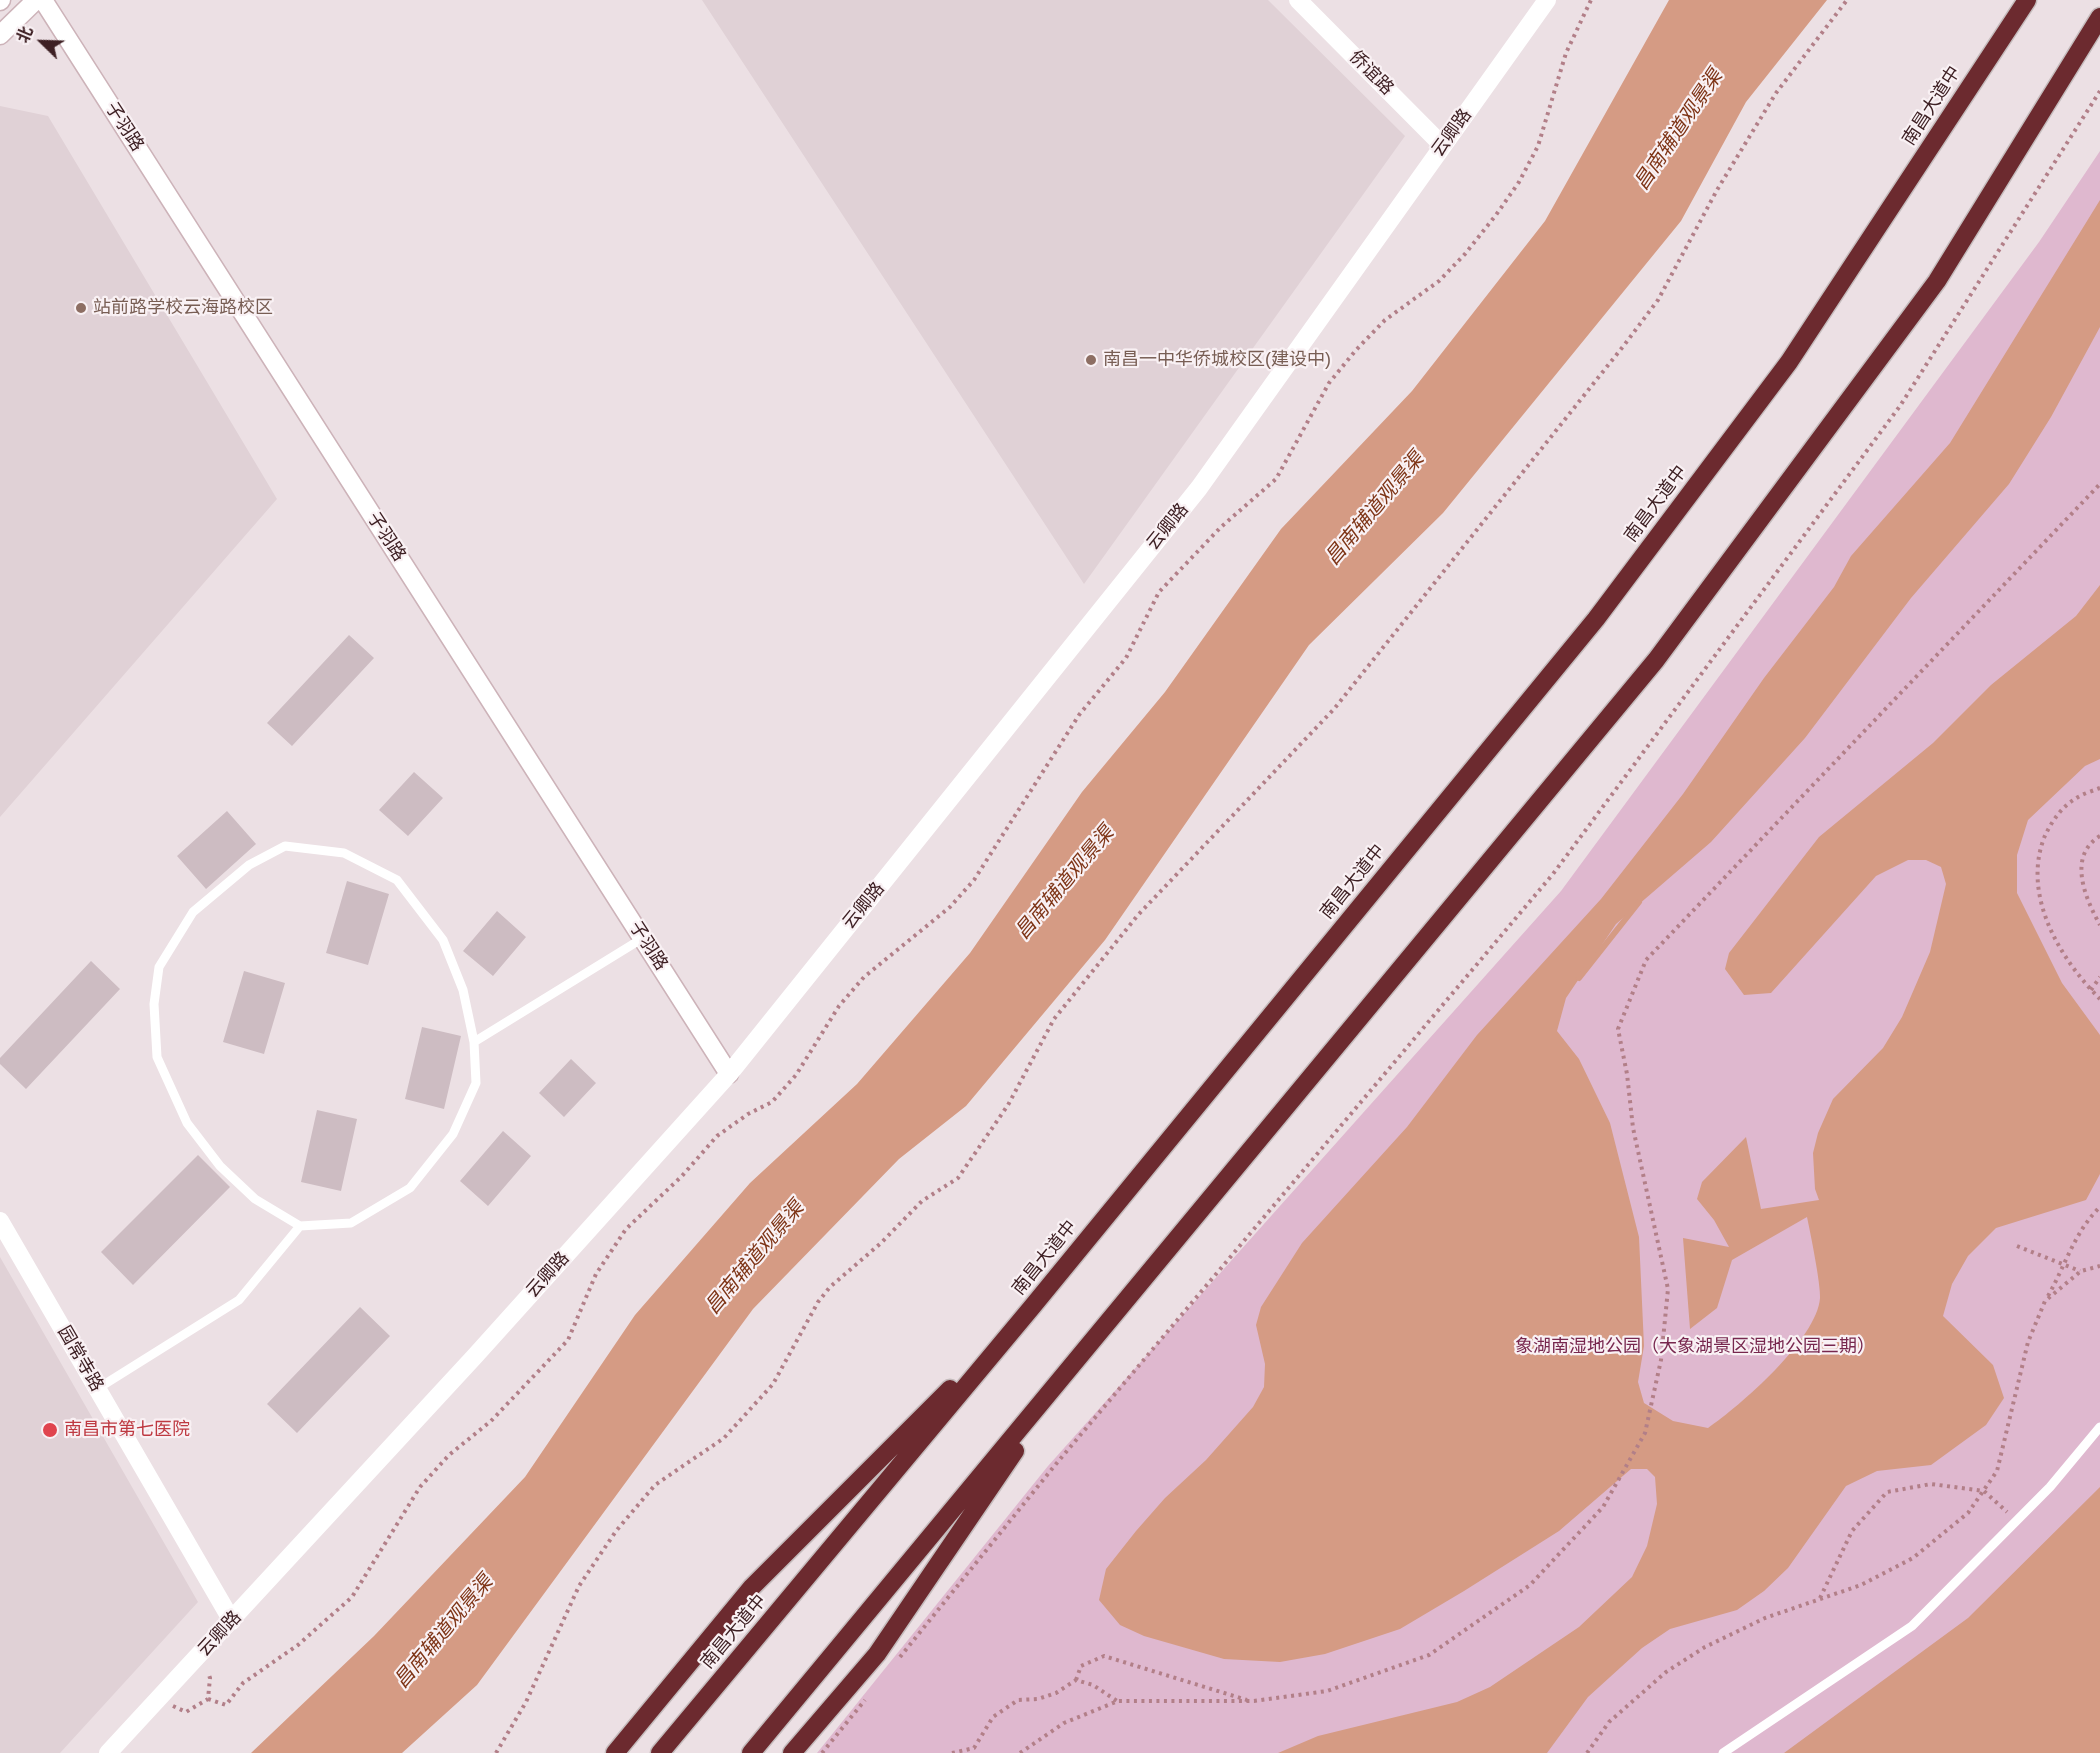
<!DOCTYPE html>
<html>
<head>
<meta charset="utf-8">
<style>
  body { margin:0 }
  #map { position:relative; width:2100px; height:1753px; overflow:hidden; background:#ece0e4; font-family:Helvetica,"Noto Sans SC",sans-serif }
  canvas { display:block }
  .north { position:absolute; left:12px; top:12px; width:60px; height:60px; -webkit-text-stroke:4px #f9f1f4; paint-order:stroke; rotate:293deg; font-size:16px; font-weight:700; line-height:24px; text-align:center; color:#3e2024 }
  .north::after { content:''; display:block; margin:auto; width:21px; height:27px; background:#3e2024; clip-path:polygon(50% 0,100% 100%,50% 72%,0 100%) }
</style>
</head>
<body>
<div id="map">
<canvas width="2100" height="1753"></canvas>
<div class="north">北</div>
</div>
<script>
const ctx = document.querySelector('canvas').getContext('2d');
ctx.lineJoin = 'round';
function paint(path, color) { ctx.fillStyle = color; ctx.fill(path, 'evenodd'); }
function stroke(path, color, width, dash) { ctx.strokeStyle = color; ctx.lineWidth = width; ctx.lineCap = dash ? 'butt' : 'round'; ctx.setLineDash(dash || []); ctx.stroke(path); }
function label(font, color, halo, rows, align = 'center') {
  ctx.font = font + ' Helvetica,"Noto Sans SC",sans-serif'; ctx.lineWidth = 4.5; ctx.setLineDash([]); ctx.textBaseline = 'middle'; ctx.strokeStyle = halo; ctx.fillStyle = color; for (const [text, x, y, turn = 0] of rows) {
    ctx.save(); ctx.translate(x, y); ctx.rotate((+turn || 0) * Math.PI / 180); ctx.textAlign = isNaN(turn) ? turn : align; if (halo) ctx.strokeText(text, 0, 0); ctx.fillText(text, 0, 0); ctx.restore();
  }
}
paint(new Path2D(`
  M702,0H1268L1405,136L1084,584Z
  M0,106L48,116L277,499L0,817Z
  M0,1257L198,1602L60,1753H0Z`), '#e0d1d6');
paint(new Path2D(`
  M2100,151V1523L1847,1753H817L1048,1466L1561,891L2039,242Z`), '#dfb8cf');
paint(new Path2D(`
  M1669,0H1827L1746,102L1681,221L1443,513L1309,645L1105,940L966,1106L899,1159L753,1309L477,1685L402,1753H251L374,1636L525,1477L635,1315L750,1183L857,1084L970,953L1082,792L1165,692L1281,529L1412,391L1545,221Z
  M2100,200V327L2051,417L2009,484L1911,598L1805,738L1711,842L1616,924L1566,998L1557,1031L1579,1059L1610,1123L1639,1237L1644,1346L1638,1382L1644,1403L1673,1421L1708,1428C1740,1406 1817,1339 1820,1298C1821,1285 1810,1231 1807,1217L1732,1260L1717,1308L1690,1329L1683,1238L1729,1247L1714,1220L1697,1199L1702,1182L1746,1137L1761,1209L1819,1200L1815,1189L1813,1153L1818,1133L1833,1099L1883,1048L1902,1017L1930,952L1946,884L1941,867L1926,860H1908L1876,876L1771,993L1744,995L1725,969L1729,953L1819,837L1933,743L1991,685L2076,616L2100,585V759L2085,766L2028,820L2017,855V893L2062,983L2100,1035V1174L2086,1200L1996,1228L1968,1256L1952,1284L1943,1316L1993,1365L2004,1398L1986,1425L1931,1465L1877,1471L1846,1486L1788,1568L1764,1591L1737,1610L1670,1629L1642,1648L1588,1697L1547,1753H1278L1318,1736L1457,1702L1490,1687L1579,1627L1632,1577L1647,1546L1657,1504L1655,1477L1647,1469H1631L1559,1531L1464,1591L1400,1629L1325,1654L1280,1662L1224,1659L1144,1636L1120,1625L1099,1600L1106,1569L1136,1531L1165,1498L1206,1460L1253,1407L1264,1387L1265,1364L1256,1325L1261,1307L1302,1243L1407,1127L1477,1035L1601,899L1683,794L1764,678L1834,587L1851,556L1950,443Z
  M2100,1487V1753H1784L1968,1618Z`), '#d59b84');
stroke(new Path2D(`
  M1579,978L1639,902`), '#d59b84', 6);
paint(new Path2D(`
  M349,635L374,658L292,746L267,723Z
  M414,772L443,798L408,836L379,810Z
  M227,811L256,844L206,889L177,856Z
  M347,881L389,894L368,965L326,953Z
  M497,911L526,937L493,976L463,951Z
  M91,961L120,989L26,1089L0,1064V1058Z
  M244,971L285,983L264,1054L223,1042Z
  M422,1027L461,1036L444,1109L405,1099Z
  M571,1059L596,1083L564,1117L539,1093Z
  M317,1110L357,1119L341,1191L301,1182Z
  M503,1131L531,1156L488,1206L460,1181Z
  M198,1155L230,1187L133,1285L101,1252Z
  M360,1307L390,1336L297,1433L267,1404Z`), '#cdbcc2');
const secondary = new Path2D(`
  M43,0L729,1074
  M0,1L1,0
  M0,35L36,0`);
const highway = new Path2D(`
  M615,1753L752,1587L950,1389
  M660,1753L1032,1307L1596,619L1789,362L2027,0
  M751,1753L1656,660L1937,281L2100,17
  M792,1753L877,1654L1015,1451`);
stroke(secondary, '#cdb3b9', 21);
stroke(highway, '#c5bcbd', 21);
stroke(new Path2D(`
  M2100,788C2092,791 2082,794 2075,799C2061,807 2050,824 2044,838C2022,896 2060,959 2100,999
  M2100,836C2067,856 2085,898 2100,925
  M2091,990L2100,977
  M2017,1246L2080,1271
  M2048,1296C2065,1266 2075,1231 2100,1207
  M1820,1598L1852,1531L1887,1492L1931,1484L1984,1491L2007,1512
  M900,1657L1056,1464L1553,874L1900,406L2100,91
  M1076,1680L1081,1666L1104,1656L1247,1700
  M208,1699L226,1705L243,1683L298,1645L352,1597L420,1487L449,1455L491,1421L568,1340L596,1274L626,1229L682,1176L717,1136L748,1114L772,1102L796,1075L839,1006L864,977L950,907L974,880L1079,715L1126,658L1159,592L1221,527L1276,479L1329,383L1356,350L1385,320L1439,281L1465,254L1496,215L1519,182L1538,146L1566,53L1591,0
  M173,1706L186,1712L208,1699L210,1678L208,1672
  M496,1753L526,1702L579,1586L616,1531L655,1485L724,1438L773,1384L818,1302L830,1287L881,1243L922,1201L958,1178L1008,1105L1054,1019L1138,915L1334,709L1625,344L1658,300L1717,190L1776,93L1847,0
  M822,1753L865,1700
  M952,1753L974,1748L993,1717L1018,1700L1038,1699L1056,1693L1076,1680L1093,1685L1117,1701
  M1020,1753L1064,1723L1118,1701H1254L1327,1691L1429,1655L1530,1585L1603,1507L1645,1433L1661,1360L1668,1289L1633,1128L1627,1074L1618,1029L1646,960L2100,484
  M1587,1753L1609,1722L1666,1672L1705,1647L1765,1618L1861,1585L1913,1558L1968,1513L1997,1471L2028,1342L2045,1301L2081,1271L2100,1266`), '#b27f88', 4, [3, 4.5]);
stroke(new Path2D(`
  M285,846L344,853L397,880L443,940L463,990L474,1042L476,1083L453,1134L410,1188L351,1223L300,1226L255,1199L220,1166L187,1123L157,1057L154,1004L159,967L193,912L249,865Z
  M474,1042L643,938
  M97,1389L239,1300L300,1226
  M1723,1753L1912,1626L2050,1487L2100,1427`), '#fff', 9);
stroke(new Path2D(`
  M1298,0L1443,146
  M0,1221L232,1621
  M108,1753L475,1356L729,1074L1199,488L1547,0`), '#fff', 18);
stroke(secondary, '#fff', 18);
stroke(highway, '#6c2a2f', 18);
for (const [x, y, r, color] of [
  [81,308,6,"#8d6e63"],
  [1091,360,6,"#8d6e63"],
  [50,1430,8,"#e0444e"]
]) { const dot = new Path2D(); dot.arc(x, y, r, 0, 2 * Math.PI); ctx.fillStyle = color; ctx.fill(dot); stroke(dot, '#f9f1f4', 2); }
label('18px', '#3e2024', '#f9f1f4', [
  ["侨谊路",1371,73,45],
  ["南昌大道中",1932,106,-57],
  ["子羽路",124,127,57],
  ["云卿路",1452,133,-54],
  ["南昌大道中",1656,504,-53],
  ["云卿路",1168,527,-51],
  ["子羽路",386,537,57],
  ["南昌大道中",1353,882,-51],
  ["云卿路",864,906,-51],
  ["子羽路",648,946,57],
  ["南昌大道中",1045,1258,-51],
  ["云卿路",548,1275,-48],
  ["园常寺路",80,1359,60],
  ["南昌大道中",734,1632,-50],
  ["云卿路",220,1634,-47]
]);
label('18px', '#785e54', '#f9f1f4', [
  ["站前路学校云海路校区",93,308],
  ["南昌一中华侨城校区(建设中)",1103,360]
], 'left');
label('18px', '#77274e', '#f9f1f4', [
  ["象湖南湿地公园（大象湖景区湿地公园三期）",1695,1347]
]);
label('18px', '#be3a42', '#f9f1f4', [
  ["南昌市第七医院",64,1430]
], 'left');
label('italic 20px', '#7e3416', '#f9f1f4', [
  ["昌南辅道观景渠",1679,130,-56],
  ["昌南辅道观景渠",1375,509,-50],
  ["昌南辅道观景渠",1065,883,-50],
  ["昌南辅道观景渠",755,1258,-50],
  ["昌南辅道观景渠",444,1632,-50]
]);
</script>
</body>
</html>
